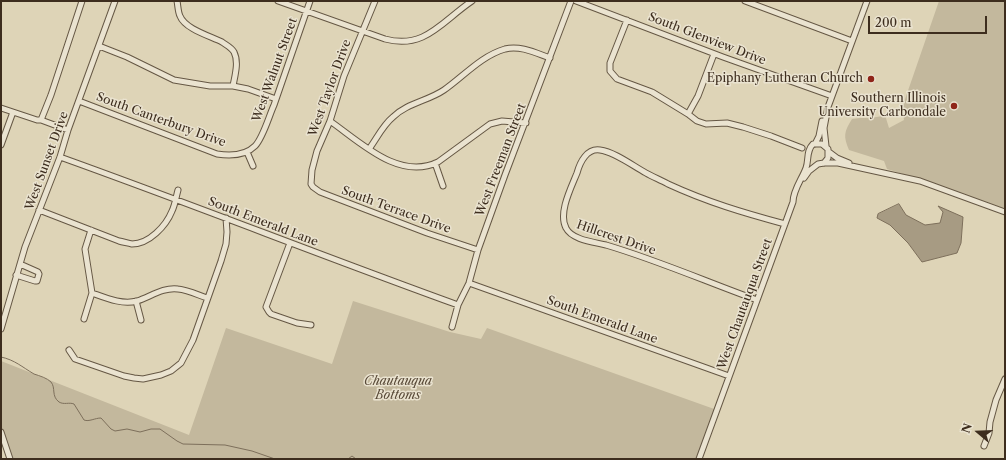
<!DOCTYPE html>
<html>
<head>
<meta charset="utf-8">
<style>
  body { margin:0 }
  #map { position:relative; width:1006px; height:460px; overflow:hidden; background:#ded4b7; font-family:"Libre Caslon Text",serif }
  canvas { display:block }
  .frame { position:absolute; inset:0; border:2px solid #3d2d1e; pointer-events:none }
  .north { position:absolute; left:958px; top:412px; width:40px; height:40px; -webkit-text-stroke:3px #eae3d0; paint-order:stroke; rotate:289deg; font-size:11px; font-weight:700; line-height:16px; text-align:center; color:#3d2d1e }
  .north::after { content:''; display:block; margin:auto; width:14px; height:18px; background:#3d2d1e; clip-path:polygon(50% 0,100% 100%,50% 72%,0 100%) }
  .scale { position:absolute; left:868px; top:16px; width:119px; height:18px; box-sizing:border-box; border:2px solid #3d2d1e; border-top:0; padding-left:5px; font-size:12px; line-height:14px; white-space:nowrap; color:#3d2d1e; -webkit-text-stroke:3px #eae3d0; paint-order:stroke }
</style>
</head>
<body>
<div id="map">
<canvas width="1006" height="460"></canvas>
<div class="frame"></div>
<div class="north">N</div>
<div class="scale">200 m</div>
</div>
<script>
const ctx = document.querySelector('canvas').getContext('2d');
ctx.lineJoin = 'round';
function paint(path, color) { ctx.fillStyle = color; ctx.fill(path, 'evenodd'); }
function stroke(path, color, width, dash) { ctx.strokeStyle = color; ctx.lineWidth = width; ctx.lineCap = dash ? 'butt' : 'round'; ctx.setLineDash(dash || []); ctx.stroke(path); }
function label(font, color, halo, rows, align = 'center') {
  ctx.font = font + ' "Libre Caslon Text",serif'; ctx.lineWidth = 3; ctx.setLineDash([]); ctx.textBaseline = 'middle'; ctx.strokeStyle = halo; ctx.fillStyle = color; for (const [text, x, y, turn = 0] of rows) {
    ctx.save(); ctx.translate(x, y); ctx.rotate((+turn || 0) * Math.PI / 180); ctx.textAlign = isNaN(turn) ? turn : align; if (halo) ctx.strokeText(text, 0, 0); ctx.fillText(text, 0, 0); ctx.restore();
  }
}
paint(new Path2D(`
  M939,1H1005V209L941,186L887,169L884,161L849,150C843,136 844,132 852,119C863,117 874,119 885,115L889,128L904,120L902,108Z
  M353,301L450,332L481,339L487,328L717,410L699,459H10L1,432V361L189,435L226,328L332,364Z`), '#c3b89d');
const water = new Path2D(`
  M899,204L906,215L925,225L940,223L943,212L938,206L963,217L961,243L957,253L922,262L908,243L890,225L877,218L878,214Z`);
paint(water, '#a79b83');
stroke(water, '#7d6f5b', 1);
stroke(new Path2D(`
  M1,357C15,360 22,367 34,374C40,376 47,378 51,382C56,388 51,396 59,402C64,405 69,402 74,404L84,420C89,422 95,418 101,418L111,429L115,431L127,429L140,432L151,429H160L177,441L183,444L225,445L252,451L275,459
  M348,459L352,456L356,459`), '#7d6f5b', 1);
const minor = new Path2D(`
  M177,1C178,6 178,12 180,16C185,29 210,36 222,42C226,45 231,47 234,52C239,62 235,75 233,86
  M278,1L385,39C425,50 442,21 472,1
  M375,1L344,76L330,121L317,151L312,170L311,184L313,187L320,192L427,233L478,250
  M576,1L723,57L832,96
  M745,1L852,41
  M627,20L610,63V71L617,79L652,92L688,114L697,121L706,124L727,123L743,127L771,136L802,148
  M99,46L127,57L174,80L210,86H233L248,89L276,99
  M79,101L217,154C230,156 245,156 255,146C263,138 269,116 274,105C286,70 298,36 310,1
  M1,108L37,120H41L68,130
  M688,114L698,96L714,54
  M41,120L51,95L82,1
  M330,121C360,142 399,181 438,162L490,124L502,121L526,123
  M815,144L819,136L822,121
  M1,145L13,112
  M826,146L824,128L828,107L867,1
  M369,149C377,138 383,125 393,117C407,103 428,101 444,90C464,76 481,56 505,49C520,45 536,53 550,58
  M247,152L253,166
  M829,152L837,158L849,163
  M60,157C194,205 325,257 458,305
  M435,163L443,186
  M804,178L809,171L818,164L824,163H838L920,181L1005,212
  M39,210L119,241C123,242 128,243 132,244C149,244 166,226 172,211C175,205 176,197 178,190
  M290,243L266,307L269,312L271,314L297,323L311,325
  M16,275L35,281H37L39,274L38,272L20,264
  M469,283L729,376
  M92,293C106,298 122,305 137,301C150,297 163,287 178,289C188,290 198,295 207,298
  M757,300C707,282 657,260 606,245C594,242 572,240 566,228C558,213 571,188 577,173C580,162 587,148 600,150C615,152 633,166 646,173C653,177 661,180 668,184C707,202 744,213 785,224
  M136,301L141,320
  M84,319L92,293L85,249L91,230
  M452,327L458,305L469,283L478,250L505,175L571,1
  M1,329L25,247L60,157L68,130L115,1
  M69,350L75,359L124,376L134,378L143,379L161,375L171,371L181,363L193,340L221,261L226,244L227,232L226,218
  M1,432L10,459
  M984,446L989,433L990,422L996,400L1005,379
  M699,459L793,202C793,190 802,179 806,168C809,160 806,151 813,144H822L828,149V158L824,163`);
stroke(minor, '#655744', 7);
stroke(minor, '#eae3d0', 5);
for (const [x, y, r, color] of [
  [871,79,4,"#8f2418"],
  [954,106,4,"#8f2418"]
]) { const dot = new Path2D(); dot.arc(x, y, r, 0, 2 * Math.PI); ctx.fillStyle = color; ctx.fill(dot); stroke(dot, '#eae3d0', 1.5); }
label('12px', '#3d2d1e', '#eae3d0', [
  ["South Glenview Drive",707,39,21],
  ["West Walnut Street",275,70,-70],
  ["West Taylor Drive",330,88,-70],
  ["South Canterbury Drive",161,120,20],
  ["West Freeman Street",501,160,-69],
  ["West Sunset Drive",47,161,-70],
  ["South Terrace Drive",396,210,20],
  ["South Emerald Lane",263,222,21],
  ["Hillcrest Drive",616,238,19],
  ["West Chautauqua Street",745,304,-70],
  ["South Emerald Lane",602,320,20]
]);
label('12px', '#3d2d1e', '#eae3d0', [
  ["Epiphany Lutheran Church",863,79],
  ["Southern Illinois",946,99],
  ["University Carbondale",946,113]
], 'right');
label('italic 12px', '#584937', '#eae3d0', [
  ["Chautauqua",398,382],
  ["Bottoms",398,396]
]);
</script>
</body>
</html>
